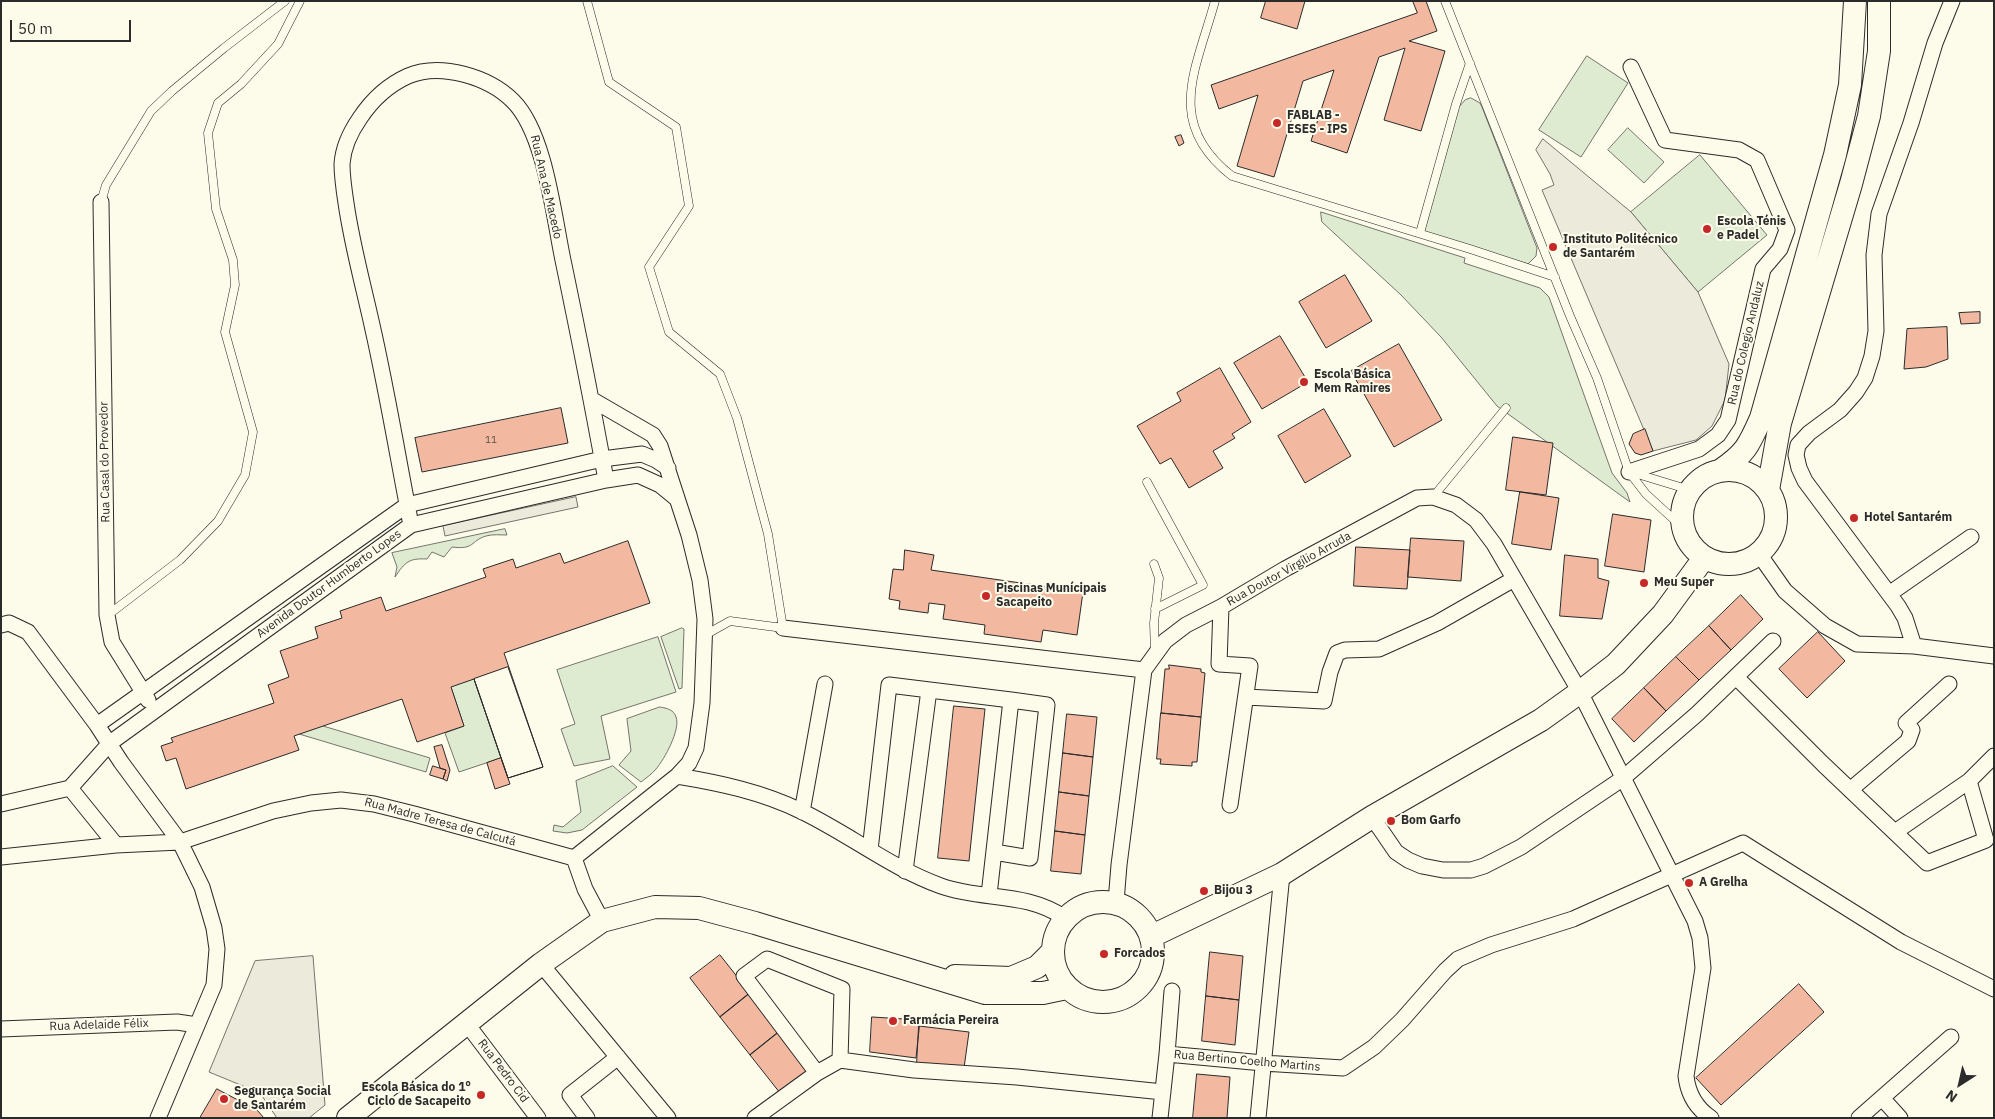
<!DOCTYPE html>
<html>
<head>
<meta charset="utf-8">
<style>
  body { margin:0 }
  #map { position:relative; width:1995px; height:1119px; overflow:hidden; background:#fdfbea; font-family:"IBM Plex Sans",sans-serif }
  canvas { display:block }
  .frame { position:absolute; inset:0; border:2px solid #2b2b2b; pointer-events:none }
  .north { position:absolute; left:1935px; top:1059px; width:50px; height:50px; -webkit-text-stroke:4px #fdfbea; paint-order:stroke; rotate:215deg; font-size:14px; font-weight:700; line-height:20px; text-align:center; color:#2b2b2b }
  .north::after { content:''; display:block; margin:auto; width:18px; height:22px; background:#2b2b2b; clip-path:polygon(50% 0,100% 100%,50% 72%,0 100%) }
  .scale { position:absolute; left:10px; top:20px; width:121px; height:22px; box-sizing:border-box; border:2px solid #2b2b2b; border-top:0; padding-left:6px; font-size:15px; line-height:18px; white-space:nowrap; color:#2b2b2b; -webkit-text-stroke:4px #fdfbea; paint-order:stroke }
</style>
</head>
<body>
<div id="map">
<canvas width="1995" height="1119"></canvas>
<div class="frame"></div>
<div class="north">N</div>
<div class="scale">50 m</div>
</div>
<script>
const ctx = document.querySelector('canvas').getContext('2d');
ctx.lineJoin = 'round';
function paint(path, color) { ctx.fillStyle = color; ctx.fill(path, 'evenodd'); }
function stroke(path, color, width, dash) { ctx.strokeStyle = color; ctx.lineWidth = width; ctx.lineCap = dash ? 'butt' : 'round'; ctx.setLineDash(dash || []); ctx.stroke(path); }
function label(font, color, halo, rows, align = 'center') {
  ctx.font = font + ' "IBM Plex Sans",sans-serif'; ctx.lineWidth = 4; ctx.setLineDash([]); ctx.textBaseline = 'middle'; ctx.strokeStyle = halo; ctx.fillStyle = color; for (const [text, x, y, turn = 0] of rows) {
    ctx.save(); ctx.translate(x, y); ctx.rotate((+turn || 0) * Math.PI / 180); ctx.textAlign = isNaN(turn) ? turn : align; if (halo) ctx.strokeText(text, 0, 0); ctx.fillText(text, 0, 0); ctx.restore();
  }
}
const green = new Path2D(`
  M1587,56L1628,83L1581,157L1539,130Z
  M1471,98L1480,103L1482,107L1537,248L1536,256L1528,264L1423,232L1458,108L1465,100Z
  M1628,128L1664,162L1644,183L1608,150Z
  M1700,155L1767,235L1698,292L1631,212Z
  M1321,212L1465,258L1464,263L1540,288L1549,297L1612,473L1627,493L1630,502L1497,406L1441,337L1401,295L1322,222Z
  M505,529L507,535C500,535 493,534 486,536C470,541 475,550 452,547L444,557L432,552L427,559C409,558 405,562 395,577L397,567L392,553Z
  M682,628L684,629L682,688L679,689L661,637Z
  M658,637L676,692L601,716L610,759L574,766L561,729L575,724L557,670Z
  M474,679L501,758L459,772L445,733L464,726L451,687Z
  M660,707C667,708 674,710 676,717C681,729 664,760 656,769C652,774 646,778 641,782L619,765L631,751L627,719Z
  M323,726L430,758L426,772L299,734Z
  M613,766L637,787L582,830L567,833L553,831L554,825L563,827L581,812L576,781Z`);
paint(green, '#deebd1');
stroke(green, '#74746e', 1);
const parking = new Path2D(`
  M1543,139L1631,212L1698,292L1729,364L1725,400L1712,426L1696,440L1653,451L1542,190L1554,185L1550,174L1536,150Z
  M576,497L578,507L445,536L443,526Z
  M313,956L325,1105L309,1118H277L260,1093L209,1072L255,961Z`);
paint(parking, '#eceadb');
stroke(parking, '#74746e', 1);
const building = new Path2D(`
  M1266,1H1305L1297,29L1261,18Z
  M1413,1H1426L1437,31L1409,41L1445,51L1421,131L1384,120L1405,48L1379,57L1347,153L1311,141L1334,70L1303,81L1274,177L1237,166L1258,95L1219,109L1211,85L1417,13Z
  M1181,135L1184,143L1179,146L1175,137Z
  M1345,275L1372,321L1326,348L1299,302Z
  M1980,312V323L1961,324L1959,313Z
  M1947,327L1948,359L1926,367L1904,369L1907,329Z
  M1280,336L1308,382L1262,409L1234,363Z
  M1399,344L1442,420L1394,447L1351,371Z
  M1220,368L1251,422L1232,434L1235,438L1213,451L1223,468L1189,488L1171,458L1160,464L1137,426L1181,401L1177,393Z
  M561,408L568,443L422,472L415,438Z
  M1324,409L1351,456L1305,483L1278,436Z
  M1645,429L1653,451L1641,455L1635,453L1629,444L1633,434Z
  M1513,437L1553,443L1546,495L1506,490Z
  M1520,492L1559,498L1551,550L1512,544Z
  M1613,514L1651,520L1644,572L1605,566Z
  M1411,538L1464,541L1461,581L1408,577Z
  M628,541L650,603L504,653L543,767L508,778L474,679L451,687L464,726L417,742L402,699L294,736L299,750L186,789L176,758L166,761L161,746L173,742L171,738L274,703L268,685L289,677L280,651L318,638L315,627L342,618L340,611L381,597L386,611L486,577L483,569L513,559L516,568L560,553L564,563Z
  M1356,547L1410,550L1407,589L1354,586Z
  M905,550L934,555L931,570L1083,592L1077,635L1043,630L1041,642L984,634L985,625L943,619L945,605L929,603L928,613L899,609L900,601L889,599L893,569L903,570Z
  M1565,555L1598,559V578L1609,581L1602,619L1560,616Z
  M1741,595L1763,619L1731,650L1709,626Z
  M1709,626L1731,650L1699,680L1676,657Z
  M1818,632L1845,661L1807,698L1779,669Z
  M1676,657L1699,680L1666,711L1644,688Z
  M1169,665L1201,669V672L1205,673L1201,717L1161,713L1165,669H1169Z
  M508,667L543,767L508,778L474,679Z
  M1644,688L1666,711L1634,742L1612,719Z
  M954,706L985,709L969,861L938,858Z
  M1161,713L1201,717L1197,762H1192V766L1160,764L1161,759H1157Z
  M1067,714L1097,717L1093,757L1063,753Z
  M442,745L450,770L447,781L443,779L446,770L440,768L434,747Z
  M1063,753L1093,757L1089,796L1059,792Z
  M501,758L510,784L495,789L487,763Z
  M433,766L446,770L443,779L430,775Z
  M1059,792L1089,796L1085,835L1055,831Z
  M1055,831L1085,835L1081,874L1051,871Z
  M1210,952L1243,956L1239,1000L1206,996Z
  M720,955L750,993L720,1017L690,978Z
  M1799,984L1824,1012L1721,1105L1696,1078Z
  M750,993L780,1031L750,1055L720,1017Z
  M1206,996L1239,1000L1235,1045L1202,1041Z
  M872,1017L920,1020L916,1058L870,1052Z
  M919,1026L969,1032L964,1068L917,1063Z
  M780,1031L810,1070L780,1093L750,1055Z
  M1197,1074L1230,1077L1227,1118H1193Z
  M217,1089L257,1110L264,1118H200Z`);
paint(building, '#f2b8a0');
stroke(building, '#2b2b2b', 1);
const lane = new Path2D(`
  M587,1L609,82L676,127L689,206L649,267L669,332L720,374L737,418L768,534L783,628L730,621L705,635
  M1215,1C1196,70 1164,123 1232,176L1470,249L1555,277
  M1445,1L1570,316L1597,378L1629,472L1646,494L1681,526
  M101,202L106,185L151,111L172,91L224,48L285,1
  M1420,233L1456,104L1470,63
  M1634,473L1690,490
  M1147,482L1203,585L1155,609
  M1433,497L1506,408
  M1154,564L1159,578L1154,623L1155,652
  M108,615L180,560L218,521L245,475L253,432L225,332L235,285L233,260L216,209L208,133L218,103L241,84L278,44L300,1`);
const street = new Path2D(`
  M101,202L107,615L112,642L148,700
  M1629,472L1699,449L1718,435L1728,420L1763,269L1780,249L1787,230L1757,160L1739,150L1665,140L1631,67
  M411,525C398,458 387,391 372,325C363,284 352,245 346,203C344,190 342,177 342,164C343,148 351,131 360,118C372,100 388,85 408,76C441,62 489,77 513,101C546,134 554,220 564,265C579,337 593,408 606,480
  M1759,554L1785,591L1825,626L1857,644L1914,646L1994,656
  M1889,594L1971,537
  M1221,607L1219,664L1250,666L1230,805
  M1,625L9,623L28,632L97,725L121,762L180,842L202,887L214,928L217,949L214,985L158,1118
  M783,628L1144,670
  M1914,646L1905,618L1898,606L1805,481L1799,468L1796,455L1798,445L1809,433L1840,410L1856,392L1865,378L1872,356L1876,331L1874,255L1879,214L1911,123L1935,43L1952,1
  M1736,677L1823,764L1927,863L1986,840L1969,781L1895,832
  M1246,697L1324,701L1330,672L1337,653L1345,650L1379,649L1437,623L1514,579
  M97,725L407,505L602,459L642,454L656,460L668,468
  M677,776C720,783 762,792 801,811C849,834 891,868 941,886C983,901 1025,891 1065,918
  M1969,781L1994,756
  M70,788L116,845
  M1850,790L1908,741L1912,730L1906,723L1949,684
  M1,804L70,788L110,743L411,525L606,480L638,475L660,485L677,499
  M802,812L825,684
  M1372,817L1396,852L1408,860L1422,866L1443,870H1471L1484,866L1521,847L1622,779L1697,714L1773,641
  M870,850L889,685L1011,700L989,895
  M994,852L1030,858L1047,705L1011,700
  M1,857L116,845L180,842L273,811L311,803L341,800L374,804L414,814L574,858L585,889L602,921
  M574,858L677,776L689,763L696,748L702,703L705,619L700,580L689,535L660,446L653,435L591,399
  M905,871L929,690
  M1116,902L1119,865L1144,670L1165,641L1186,625L1221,607L1285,569L1417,498L1433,497L1456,505L1476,520L1494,544L1580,692L1695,921L1700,938L1703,968L1686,1076C1688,1094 1696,1108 1711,1118
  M541,964L668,1118
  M467,1024L538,1118
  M1,1029L177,1022L197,1025
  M1167,1054L1172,991
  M817,1073L744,976L767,959L842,989L840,1060
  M1882,1098L1900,1118
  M587,1118L570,1095L618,1057
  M755,1118L817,1073L840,1060L914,1070L1017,1077L1163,1092
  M1160,1118L1167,1054L1263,1063L1343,1068L1374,1047L1402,1020L1445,971L1458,959L1491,945L1573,919L1743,843L1901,942L1994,989
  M1258,1118L1282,874
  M1859,1118L1951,1037`);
const primary = new Path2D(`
  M1682 517a47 47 0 1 1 94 0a47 47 0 1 1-94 0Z
  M1721,470C1746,453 1749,445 1761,418L1835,155L1850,85L1855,1
  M1768,490L1780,423L1851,184L1869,116L1879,51V1
  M1053 952a50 50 0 1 1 100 0a50 50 0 1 1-100 0Z
  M1152,936L1282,874L1372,817L1541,720L1580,692L1616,664L1663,614L1704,558
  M955,976L1011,978L1037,967L1052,952
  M348,1118L541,964L602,921L655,907L699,908L755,923L985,993H1043L1067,988`);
stroke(lane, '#2b2b2b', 9);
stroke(street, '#2b2b2b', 17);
stroke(primary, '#2b2b2b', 24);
stroke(lane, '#fdfbea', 8);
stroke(street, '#fdfbea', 15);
stroke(primary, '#fdfbea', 22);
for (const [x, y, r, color] of [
  [1277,123,5,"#c62828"],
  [1707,229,5,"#c62828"],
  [1553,247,5,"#c62828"],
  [1304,382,5,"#c62828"],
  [1854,518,5,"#c62828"],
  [1644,583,5,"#c62828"],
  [986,596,5,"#c62828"],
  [1391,821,5,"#c62828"],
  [1689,883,5,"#c62828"],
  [1204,891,5,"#c62828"],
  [1104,954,5,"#c62828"],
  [893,1021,5,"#c62828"],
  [481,1095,5,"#c62828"],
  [224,1099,5,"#c62828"]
]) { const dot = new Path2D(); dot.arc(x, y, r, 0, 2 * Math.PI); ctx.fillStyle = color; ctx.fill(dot); stroke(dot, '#fdfbea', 2); }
label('10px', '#5d4e48', null, [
  ["11",491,440]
]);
label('bold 12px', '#2b2b2b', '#fdfbea', [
  ["FABLAB -",1287,116],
  ["ESES - IPS",1287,130],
  ["Escola Ténis",1717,222],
  ["e Padel",1717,236],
  ["Instituto Politécnico",1563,240],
  ["de Santarém",1563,254],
  ["Escola Básica",1314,375],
  ["Mem Ramires",1314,389],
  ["Hotel Santarém",1864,518],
  ["Meu Super",1654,583],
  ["Piscinas Munícipais",996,589],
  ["Sacapeito",996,603],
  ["Bom Garfo",1401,821],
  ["A Grelha",1699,883],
  ["Bijou 3",1214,891],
  ["Forcados",1114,954],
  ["Farmácia Pereira",903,1021],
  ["Escola Básica do 1°",471,1088,"right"],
  ["Ciclo de Sacapeito",471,1102,"right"],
  ["Segurança Social",234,1092],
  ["de Santarém",234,1106]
], 'left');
label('12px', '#2b2b2b', '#fdfbea', [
  ["Rua Ana de Macedo",546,187,77],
  ["Rua do Colegio Andaluz",1746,343,-77],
  ["Rua Casal do Provedor",105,462,-91],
  ["Rua Doutor Virgílio Arruda",1289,569,-29],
  ["Avenida Doutor Humberto Lopes",329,584,-36],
  ["Rua Madre Teresa de Calcutá",440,822,15],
  ["Rua Adelaide Félix",99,1025,-2],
  ["Rua Bertino Coelho Martins",1247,1061,5],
  ["Rua Pedro Cid",503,1071,53]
]);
</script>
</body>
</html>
